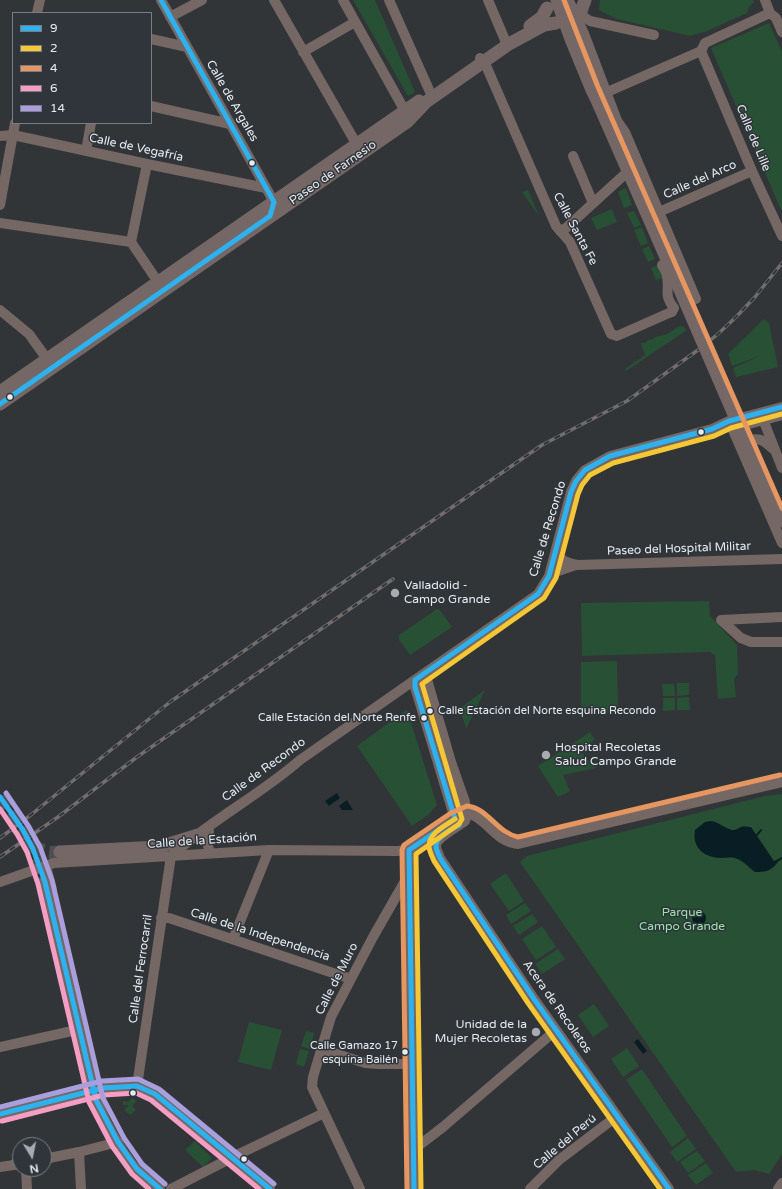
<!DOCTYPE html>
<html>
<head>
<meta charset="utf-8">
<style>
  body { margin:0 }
  #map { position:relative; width:782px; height:1189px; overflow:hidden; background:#323538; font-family:"Varela Round",sans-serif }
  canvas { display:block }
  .legend { position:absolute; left:12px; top:12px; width:140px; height:112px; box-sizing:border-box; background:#2f353b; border:1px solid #797e83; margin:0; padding:5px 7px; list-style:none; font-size:12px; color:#e7ebef }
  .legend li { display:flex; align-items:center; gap:8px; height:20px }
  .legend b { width:20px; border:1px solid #797e83 }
  .north { position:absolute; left:12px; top:1137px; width:40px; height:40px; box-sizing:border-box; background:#2f353b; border:1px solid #797e83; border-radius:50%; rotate:170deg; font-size:11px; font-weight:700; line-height:16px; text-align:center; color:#e7ebef }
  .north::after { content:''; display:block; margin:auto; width:14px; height:18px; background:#a8abaf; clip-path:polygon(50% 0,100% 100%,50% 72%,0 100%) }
</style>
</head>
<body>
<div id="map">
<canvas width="782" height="1189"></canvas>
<ul class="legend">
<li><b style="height:5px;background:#2db2ef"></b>9</li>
<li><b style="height:5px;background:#f5c636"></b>2</li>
<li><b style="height:5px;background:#e69661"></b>4</li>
<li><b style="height:5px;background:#f59ec4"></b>6</li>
<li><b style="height:5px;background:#aa9edc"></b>14</li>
</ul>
<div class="north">N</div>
</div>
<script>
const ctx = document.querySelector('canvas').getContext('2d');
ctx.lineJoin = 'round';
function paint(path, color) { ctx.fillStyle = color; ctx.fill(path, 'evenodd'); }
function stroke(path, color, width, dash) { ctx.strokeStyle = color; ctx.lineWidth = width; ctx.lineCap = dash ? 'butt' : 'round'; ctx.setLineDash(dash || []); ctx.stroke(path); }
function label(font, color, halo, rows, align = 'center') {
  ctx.font = font + ' "Varela Round",sans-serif'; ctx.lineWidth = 3; ctx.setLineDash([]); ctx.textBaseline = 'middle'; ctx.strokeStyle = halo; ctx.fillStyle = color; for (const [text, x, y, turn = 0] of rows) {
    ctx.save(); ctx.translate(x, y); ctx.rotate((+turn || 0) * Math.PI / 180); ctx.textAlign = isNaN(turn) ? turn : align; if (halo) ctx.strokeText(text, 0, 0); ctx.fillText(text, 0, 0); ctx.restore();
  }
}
paint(new Path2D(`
  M353,0H375L415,92L408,96Z
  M600,0H753L754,2L749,7L747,13L707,31L690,36L617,19L599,10Z
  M769,23L782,52V212L711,48Z
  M626,188L632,205L624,208L618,192Z
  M528,190L539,216L522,192Z
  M612,209L617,222L597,230L591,218Z
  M634,211L641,225L634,228L627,213Z
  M642,227L648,243L641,246L634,230Z
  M649,246L655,259L648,262L642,249Z
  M658,265L664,278L656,280L651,268Z
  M764,319L769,323L778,367L736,377L733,368L760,356L732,366L728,354Z
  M683,326L687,330L626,371L625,369L645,355L641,343H645L648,340L653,339C658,334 663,337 669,333C676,329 674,327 683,326Z
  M709,601L710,616L737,645L738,674L734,679L736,697L718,699L715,655L710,652L582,656L581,603Z
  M437,609H439L452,627L410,655L399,640V635Z
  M617,661L618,713H581V662Z
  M689,683V695L677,696V683Z
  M662,684H674L675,696H663Z
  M485,690L466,729L460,708Z
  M689,697L690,710H677V698Z
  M663,698H675V710L663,711Z
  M407,710L437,805L428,815L412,826L357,746L402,713Z
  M590,732L595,739L581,752L596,768L563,775L570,791L558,797L538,766Z
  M782,794V1154L769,1174L754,1170L736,1172L520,862L527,856L765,796Z
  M506,873L524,901L509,911L490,884Z
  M525,903L531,911L511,924L506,915Z
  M532,914L538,922L519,935L513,926Z
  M542,926L556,947L536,960L522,939Z
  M558,949L565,959L542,974L535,964Z
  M594,1004L609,1026L593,1037L578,1015Z
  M249,1022L282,1030L271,1070L238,1062Z
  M306,1031L314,1033L310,1049L301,1046Z
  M627,1048L639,1066L623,1077L611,1059Z
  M300,1049L309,1051L304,1067L296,1064Z
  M642,1069L687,1136L672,1147L626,1080Z
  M132,1098L137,1101L132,1106L136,1110L130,1115L124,1110L129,1105H123V1101L128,1102Z
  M688,1138L696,1149L677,1162L670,1152Z
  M195,1141L212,1158L203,1167L185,1150Z
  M697,1151L705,1161L688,1173L680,1162Z
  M706,1163L713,1173L696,1185L688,1175Z`), '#275035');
paint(new Path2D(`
  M337,793L340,798L329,806L325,801Z
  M347,800L353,810H342L339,806Z
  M711,821C719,822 724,828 732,830C737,830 737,829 741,827C744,826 748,827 751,827L774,861L782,857V859C776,862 777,865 772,868C768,872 761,872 755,872C749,868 743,860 735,858C730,857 725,858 720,858C703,857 692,847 695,830L705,822Z
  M692 918a7 7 0 1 1 14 0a7 7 0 1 1-14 0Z
  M638,1039L647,1051L643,1054L634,1042Z`), '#091e24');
stroke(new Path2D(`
  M757,835L761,830`), '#091e24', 2);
stroke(new Path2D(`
  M0,797C8,809 28,842 38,848C45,853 52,853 60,852
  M28,841L45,882`), '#4d5053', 13, [13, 6]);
stroke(new Path2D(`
  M161,0L274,202L272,209
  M274,0L357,145
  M343,0L405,111
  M389,0L430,92
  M488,0L505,40
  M765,0L770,13L776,18L782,32
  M37,13L40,0
  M580,14L590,21L654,35
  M170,17L202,0
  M151,39L187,47
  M701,51L752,171L782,236
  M303,52L355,22
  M480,58L484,61L556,226L570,242L611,334L617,336L669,313L672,312L674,308
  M605,93L701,51L705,43L770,13
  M151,106L230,124
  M618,122L625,132L696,299
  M0,136L13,135L147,164L266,188
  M86,151L91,123
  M573,156L593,203
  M0,205L15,123
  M659,212L752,171
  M0,223L131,242L158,282
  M560,231L566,228L624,175
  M131,242L147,164
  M662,265C664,269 667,273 667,277C670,291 663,294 674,308
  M0,310L29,334L47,359
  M761,414L782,468
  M729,421L782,543
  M734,428L782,415
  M742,447L746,441C760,437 763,440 773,449
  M555,554C562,561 568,563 577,565L782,559
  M549,576L558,571L576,565
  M782,617L721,620L741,638L751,642H782
  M425,673L451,762L465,802L467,816L465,821C459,826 436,838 436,846C436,849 438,853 439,855
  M415,680V687L455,819
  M209,831L208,846L210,853
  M425,840L440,858L534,999L669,1189
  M409,850L414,1189
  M171,856C211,820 260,795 300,760L538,594L549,576L571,492L576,481L585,470L610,456L712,429L729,421L782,407
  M46,866L52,890
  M0,882L54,863L269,850L397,851L409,850L455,819L468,813C486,817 496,843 518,844L782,782
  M161,918H169L351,979
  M233,939L269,850
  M0,1047L72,1031L79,1032
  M321,1049L365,1063L379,1064H412
  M137,1086L171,856
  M93,1090C101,1115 119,1149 136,1169C143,1176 153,1182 160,1189
  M0,1114L103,1088L137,1086L155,1094L270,1189
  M413,1150L443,1127L556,1030
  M79,1152L81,1189
  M44,1159L79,1152L118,1142
  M0,1167L20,1164
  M26,1169L27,1189
  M171,1189L239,1154L324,1113
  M360,1189L312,1087L313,1077L331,1017L373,937L409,874
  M530,1189L559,1160L617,1116
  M778,1189L782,1183`), '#746764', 10);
stroke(new Path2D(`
  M557,0L571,39L592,90L596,98L658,239
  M567,0L583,35L619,130
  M570,22L580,14L585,0
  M530,26L542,17L547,8
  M0,392L419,101
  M0,404L407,122L426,102L509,44L544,25L556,23
  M755,463L770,498L782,521
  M60,852L159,847L198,835
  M45,882L93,1090`), '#746765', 13);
const rail = new Path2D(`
  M0,838L32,814L170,702L542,445L627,401L698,350L718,334L736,317L755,297L782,263
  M0,857L58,817L137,757L393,579`);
stroke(rail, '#736d6d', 3.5);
stroke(rail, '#2f353b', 2, [6]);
stroke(new Path2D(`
  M658,239L755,463`), '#746765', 13);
stroke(new Path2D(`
  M0,404L270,216L274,202L161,0
  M0,797L23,830L33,849L45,882L96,1100L118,1142L137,1169L160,1189
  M459,825C452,829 437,836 436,845C435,849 439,854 440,858L534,999L669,1189
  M0,1114L103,1088L137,1086L155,1094L270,1189
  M414,1189L409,850L455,819L415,687V680L538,594L549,576L571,492L576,481L585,470L610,456L712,429L729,421L782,407`), '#2db2ef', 5);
stroke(new Path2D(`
  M455,819C446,825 429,833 429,846C429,851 432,856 434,861L528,1003L660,1189
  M421,1189L416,854L459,824L462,819L422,684L544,598L556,578L578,494L582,485L590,475L613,463L714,436L731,428L782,414`), '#f5c636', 5);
stroke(new Path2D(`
  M564,0L578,36L598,87L782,508
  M407,1189L402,850L404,845L451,813L467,806C488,808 497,833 518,837L780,775`), '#e69661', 5);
stroke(new Path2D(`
  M0,809L17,834L27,852L38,884L89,1102L112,1146L132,1174L149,1189
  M2,1121L104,1095L136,1093L151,1100L259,1189`), '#f59ec4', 5);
stroke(new Path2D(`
  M6,793L29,827L40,847L52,880L103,1098L124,1138L142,1164L165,1184
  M0,1107L102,1081L138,1079L159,1089L274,1184`), '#aa9edc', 5);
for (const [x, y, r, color] of [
  [252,163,3.5,"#e7ebef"],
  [10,397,3.5,"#e7ebef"],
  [701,432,3.5,"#e7ebef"],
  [395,593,5,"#a8abaf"],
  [430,711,3.5,"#e7ebef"],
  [424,718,3.5,"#e7ebef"],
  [546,755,5,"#a8abaf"],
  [536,1032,5,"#a8abaf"],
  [405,1052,3.5,"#e7ebef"],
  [133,1093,3.5,"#e7ebef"],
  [244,1159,3.5,"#e7ebef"]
]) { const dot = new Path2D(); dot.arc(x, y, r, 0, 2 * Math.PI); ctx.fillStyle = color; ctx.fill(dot); stroke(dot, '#2f353b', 1.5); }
label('11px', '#e7ebef', '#2f353b', [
  ["Calle Estación del Norte esquina Recondo",438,711,"left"],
  ["Calle Estación del Norte Renfe",416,718],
  ["Calle Gamazo 17",398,1046],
  ["esquina Bailén",398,1060]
], 'right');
label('12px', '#e7ebef', '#2f353b', [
  ["Calle de Argales",232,101,60],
  ["Calle de Lille",753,138,67],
  ["Calle de Vegafría",136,148,12],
  ["Paseo de Farnesio",333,173,-35],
  ["Calle del Arco",700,180,-24],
  ["Calle Santa Fe",575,229,62],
  ["Calle de Recondo",548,529,-73],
  ["Paseo del Hospital Militar",679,549,-2],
  ["Calle de Recondo",264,770,-36],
  ["Calle de la Estación",202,841,-4],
  ["Calle de la Independencia",260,935,18],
  ["Calle del Ferrocarril",141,969,-82],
  ["Calle de Muro",337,979,-63],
  ["Acera de Recoletos",557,1007,55],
  ["Calle del Perú",565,1142,-40]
]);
label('12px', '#e7ebef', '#2f353b', [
  ["Valladolid -",404,586],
  ["Campo Grande",404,600],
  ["Hospital Recoletas",555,748],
  ["Salud Campo Grande",555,762],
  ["Unidad de la",527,1025,"right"],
  ["Mujer Recoletas",527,1039,"right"]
], 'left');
label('12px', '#96e2aa', '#2f353b', [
  ["Parque",682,913],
  ["Campo Grande",682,927]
]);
</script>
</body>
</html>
